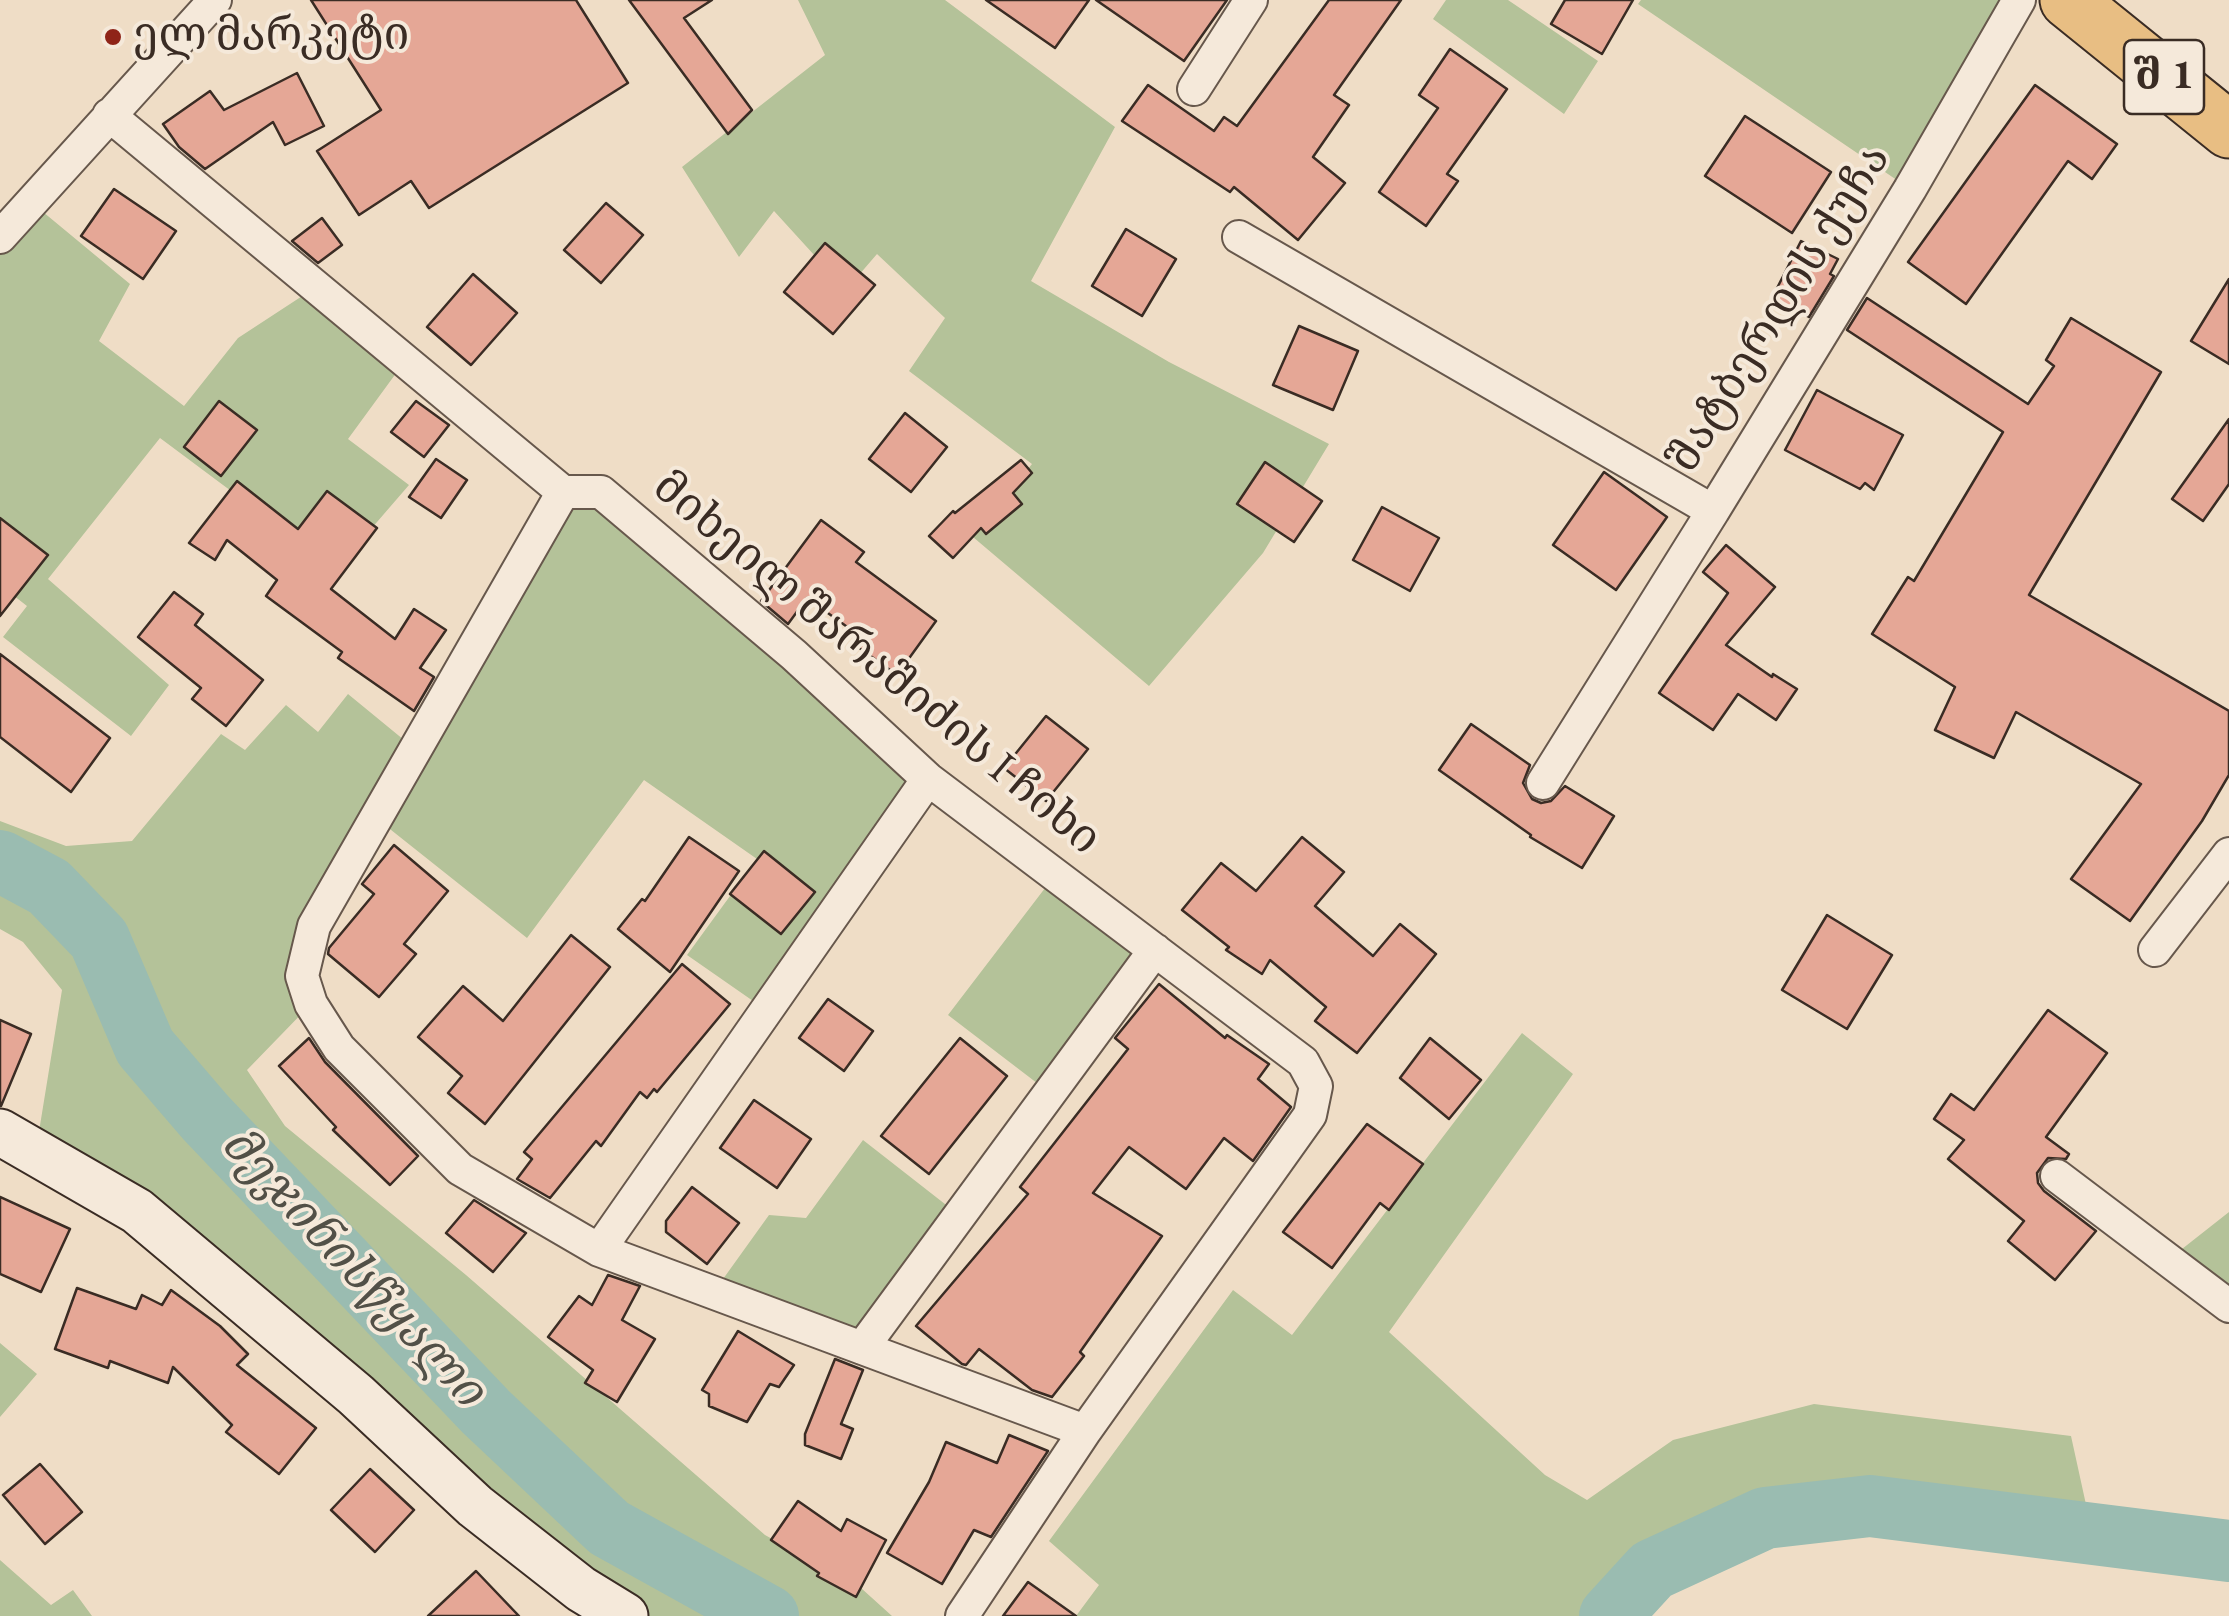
<!DOCTYPE html>
<html>
<head>
<meta charset="utf-8">
<style>
  body { margin:0 }
  canvas { display:block; background:#efddc6 }
</style>
</head>
<body>
<canvas width="2229" height="1616"></canvas>
<script>
const ctx = document.querySelector('canvas').getContext('2d');
ctx.lineJoin = 'round';
function paint(path, color) { ctx.fillStyle = color; ctx.fill(path, 'evenodd'); }
function stroke(path, color, width, dash) { ctx.strokeStyle = color; ctx.lineWidth = width; ctx.lineCap = dash ? 'butt' : 'round'; ctx.setLineDash(dash || []); ctx.stroke(path); }
function label(font, color, halo, rows, align = 'center') {
  ctx.font = font + ' "EB Garamond","Noto Serif Georgian",serif'; ctx.lineWidth = 8; ctx.setLineDash([]); ctx.textBaseline = 'middle'; ctx.strokeStyle = halo; ctx.fillStyle = color; for (const [text, x, y, turn = 0] of rows) {
    ctx.save(); ctx.translate(x, y); ctx.rotate((+turn || 0) * Math.PI / 180); ctx.textAlign = isNaN(turn) ? turn : align; if (halo) ctx.strokeText(text, 0, 0); ctx.fillText(text, 0, 0); ctx.restore();
  }
}
paint(new Path2D(`
  M798,0H945L1115,127L1031,281L1169,362L1329,444L1263,553L1149,686L973,537L1032,464L909,371L945,318L877,254L846,290L774,211L739,257L682,167L825,55Z
  M1446,0H1508L1598,61L1564,114L1433,19Z
  M1641,0H2007L1910,189L1638,4Z
  M31,202L130,284L99,341L184,406L238,338L316,287L405,361L348,439L409,485L339,566L282,529L160,438L48,579L169,685L131,736L3,637L27,606L0,585V237Z
  M563,492H601L928,779L766,1010L687,955L757,859L644,780L527,938L376,818L314,926L311,1004L247,1070L285,1126L466,1275L765,1535L861,1588L892,1616H625L36,1150L62,990L23,942L0,929V821L66,846L132,841L221,734L245,750L286,705L318,732L348,694L415,749Z
  M1055,875L1155,950L1050,1093L948,1015Z
  M1522,1033L1573,1074L1389,1332L1545,1475L1587,1500L1673,1440L1814,1404L2071,1436L2092,1532L1870,1506L1765,1518L1652,1570L1610,1616H1076L1099,1585L1049,1541L1233,1290L1292,1335Z
  M863,1140L959,1215L862,1348L713,1293L769,1215L806,1218Z
  M2229,1212V1306L2168,1260Z
  M0,1343L37,1374L0,1417Z
  M0,1560L51,1605L73,1590L92,1616H0Z`), '#b4c299');
stroke(new Path2D(`
  M0,861L49,887L99,939L145,1047L206,1118L486,1412L609,1528L768,1616
  M1610,1616L1652,1570L1765,1518L1870,1506L2229,1551`), '#9abcb1', 62);
const building = new Path2D(`
  M311,0H576L628,83L429,208L411,181L359,215L317,151L381,110Z
  M629,0H712L684,18L752,110L728,134Z
  M986,0H1089L1055,48Z
  M1096,0H1227L1184,61Z
  M1329,0H1401L1334,95L1349,105L1313,157L1345,183L1298,240L1234,187L1230,192L1122,121L1148,85L1214,131L1224,117L1237,126Z
  M1565,0H1633L1602,54L1551,24Z
  M1450,49L1507,89L1447,174L1458,181L1426,226L1379,192L1438,108L1419,95Z
  M297,73L324,126L285,145L273,122L205,169L179,147L163,124L210,91L224,110Z
  M2035,85L2117,144L2092,179L2068,161L1966,304L1908,262Z
  M1745,116L1831,172L1792,233L1705,176Z
  M114,189L176,231L143,279L81,236Z
  M606,203L643,235L601,283L564,250Z
  M322,218L342,245L318,263L292,241Z
  M1126,229L1176,259L1142,316L1092,286Z
  M1801,241L1838,259L1830,274L1834,276L1809,317L1772,298Z
  M825,243L875,285L833,334L784,292Z
  M473,274L517,313L471,365L427,327Z
  M2229,279V364L2191,341Z
  M1867,298L2028,404L2054,366L2046,360L2071,318L2161,372L2029,595L2229,711V775L2202,821L2130,921L2071,879L2141,784L2016,712L1994,758L1935,730L1955,687L1872,634L1908,577L1914,581L2003,432L1847,330Z
  M1299,326L1358,351L1333,410L1273,385Z
  M1817,390L1903,435L1874,490L1865,483L1860,489L1785,450Z
  M219,401L257,430L221,476L184,447Z
  M416,401L449,425L424,457L391,432Z
  M905,413L947,447L911,492L869,459Z
  M2229,419V484L2203,521L2172,499Z
  M436,459L467,480L441,518L409,497Z
  M1021,460L1032,473L1013,493L1022,504L986,534L981,528L953,558L929,536L953,511L955,513Z
  M1265,462L1322,501L1294,542L1237,504Z
  M1604,472L1667,517L1616,590L1553,545Z
  M237,481L298,529L327,491L377,528L331,589L395,639L414,609L446,630L420,668L434,677L414,711L338,658L342,652L266,596L277,580L227,540L215,560L189,543Z
  M1382,507L1439,538L1410,591L1353,560Z
  M0,518L48,555L0,616Z
  M821,520L864,552L856,562L936,621L897,675L858,647L864,639L807,598L788,624L761,601Z
  M1726,545L1775,587L1726,645L1772,677L1773,674L1797,689L1776,720L1738,694L1713,730L1659,693L1728,593L1703,572Z
  M174,592L203,614L195,625L263,680L226,726L192,699L201,688L138,637Z
  M0,654L110,738L71,792L0,737Z
  M1046,716L1088,749L1046,801L1004,768Z
  M1471,724L1530,765L1523,783L1532,799L1541,803L1551,801L1565,786L1614,816L1582,868L1530,837L1531,835L1439,770Z
  M689,837L739,871L670,972L618,929L642,899L645,901Z
  M1302,837L1344,872L1315,906L1373,956L1400,924L1436,954L1357,1053L1315,1021L1326,1007L1270,960L1262,974L1226,950L1229,947L1182,910L1221,863L1256,891Z
  M394,845L448,891L404,944L416,954L379,997L328,954L329,948L374,894L362,884Z
  M764,851L815,892L781,934L730,894Z
  M1827,915L1892,955L1847,1029L1782,990Z
  M571,935L610,967L485,1124L448,1093L462,1076L418,1037L463,986L503,1021Z
  M682,964L730,1004L657,1092L654,1089L647,1098L640,1092L601,1146L596,1141L550,1198L517,1179L532,1159L524,1152Z
  M1159,984L1225,1038L1227,1035L1269,1064L1258,1079L1291,1107L1253,1161L1224,1138L1186,1189L1129,1147L1093,1193L1162,1236L1080,1352L1084,1356L1052,1397L1032,1390L979,1349L966,1365L962,1364L916,1326L1028,1194L1020,1187L1128,1049L1115,1038Z
  M828,999L873,1031L844,1071L799,1038Z
  M2048,1010L2107,1053L2046,1137L2069,1154L2066,1159L2048,1158L2037,1173L2038,1183L2044,1191L2096,1231L2055,1280L2008,1241L2024,1221L1948,1159L1964,1140L1934,1119L1951,1094L1974,1110Z
  M0,1020L31,1034L1,1106H0Z
  M309,1038L325,1062L418,1156L390,1185L333,1130L336,1127L279,1066Z
  M960,1038L1007,1076L929,1174L881,1136Z
  M1430,1038L1481,1080L1449,1119L1400,1078Z
  M754,1100L811,1139L777,1188L720,1148Z
  M1367,1124L1423,1164L1389,1210L1380,1203L1332,1268L1283,1232Z
  M692,1187L739,1223L707,1264L666,1232V1221Z
  M0,1197L70,1229L41,1292L0,1274Z
  M474,1200L526,1233L493,1272L446,1233Z
  M608,1275L640,1286L622,1320L655,1339L617,1402L585,1383L593,1370L548,1337L579,1296L592,1305Z
  M77,1288L136,1309L142,1295L162,1305L171,1290L220,1326L248,1354L237,1365L316,1428L279,1474L226,1432L232,1425L173,1367L168,1383L110,1361L108,1368L55,1349Z
  M738,1331L794,1365L779,1387L770,1384L747,1422L709,1406V1394L702,1390Z
  M835,1359L863,1370L841,1424L853,1429L841,1459L805,1445V1434Z
  M1009,1435L1048,1451L991,1537L974,1530L942,1584L887,1553L929,1482L946,1442L997,1463Z
  M40,1464L82,1512L45,1544L3,1495Z
  M370,1469L414,1510L375,1552L331,1510Z
  M798,1501L841,1531L847,1519L886,1540L856,1597L817,1576L819,1573L771,1540Z
  M476,1571L519,1616H428Z
  M1028,1582L1076,1616H1003Z`);
paint(building, '#e5a796');
stroke(building, '#3a2c24', 2.5);
const street = new Path2D(`
  M1194,89L1251,0
  M109,115L563,492H601L794,655L928,779L1303,1062L1316,1086L1310,1115L1085,1431L962,1616
  M0,237L215,0
  M1239,237L1713,511L1910,189L2019,0
  M563,492L314,926L302,976L311,1004L339,1048L460,1169L599,1250L1085,1431
  M1543,783L1713,511
  M2155,950L2229,854
  M2057,1176L2229,1306
  M599,1250L928,779
  M862,1348L1155,950`);
const secondary = new Path2D(`
  M0,1132L137,1211L356,1395L475,1506L581,1589L625,1616`);
const highway = new Path2D(`
  M2068,0L2229,130`);
stroke(street, '#67584c', 36);
stroke(secondary, '#3a2c24', 49);
stroke(highway, '#3a2c24', 59);
stroke(street, '#f5e9da', 32);
stroke(secondary, '#f5e9da', 45);
stroke(highway, '#e8be83', 55);
for (const [x, y, r, color] of [
  [113,37,10,"#8f2418"]
]) { const dot = new Path2D(); dot.arc(x, y, r, 0, 2 * Math.PI); ctx.fillStyle = color; ctx.fill(dot); stroke(dot, '#f5e9da', 4); }
for (const [x, y, w] of [
  [2164,77,80]
]) { const box = new Path2D(); box.roundRect(x - w / 2, y - 37, w, 74, 8); ctx.fillStyle = '#f5e9da'; ctx.fill(box); stroke(box, '#3a2c24', 2.5); }
label('bold 42px', '#3a2c24', null, [
  ["შ 1",2164,77]
]);
label('45px', '#3a2c24', '#f5e9da', [
  ["ელ მარკეტი",133,37]
], 'left');
label('45px', '#3a2c24', '#f5e9da', [
  ["შატბერდის ქუჩა",1780,309,-58],
  ["მიხეილ შარაშიძის I ჩიხი",876,664,40]
]);
label('italic 48px', '#525047', '#f5e9da', [
  ["მეჯინისწყალი",352,1268,47]
]);
</script>
</body>
</html>
